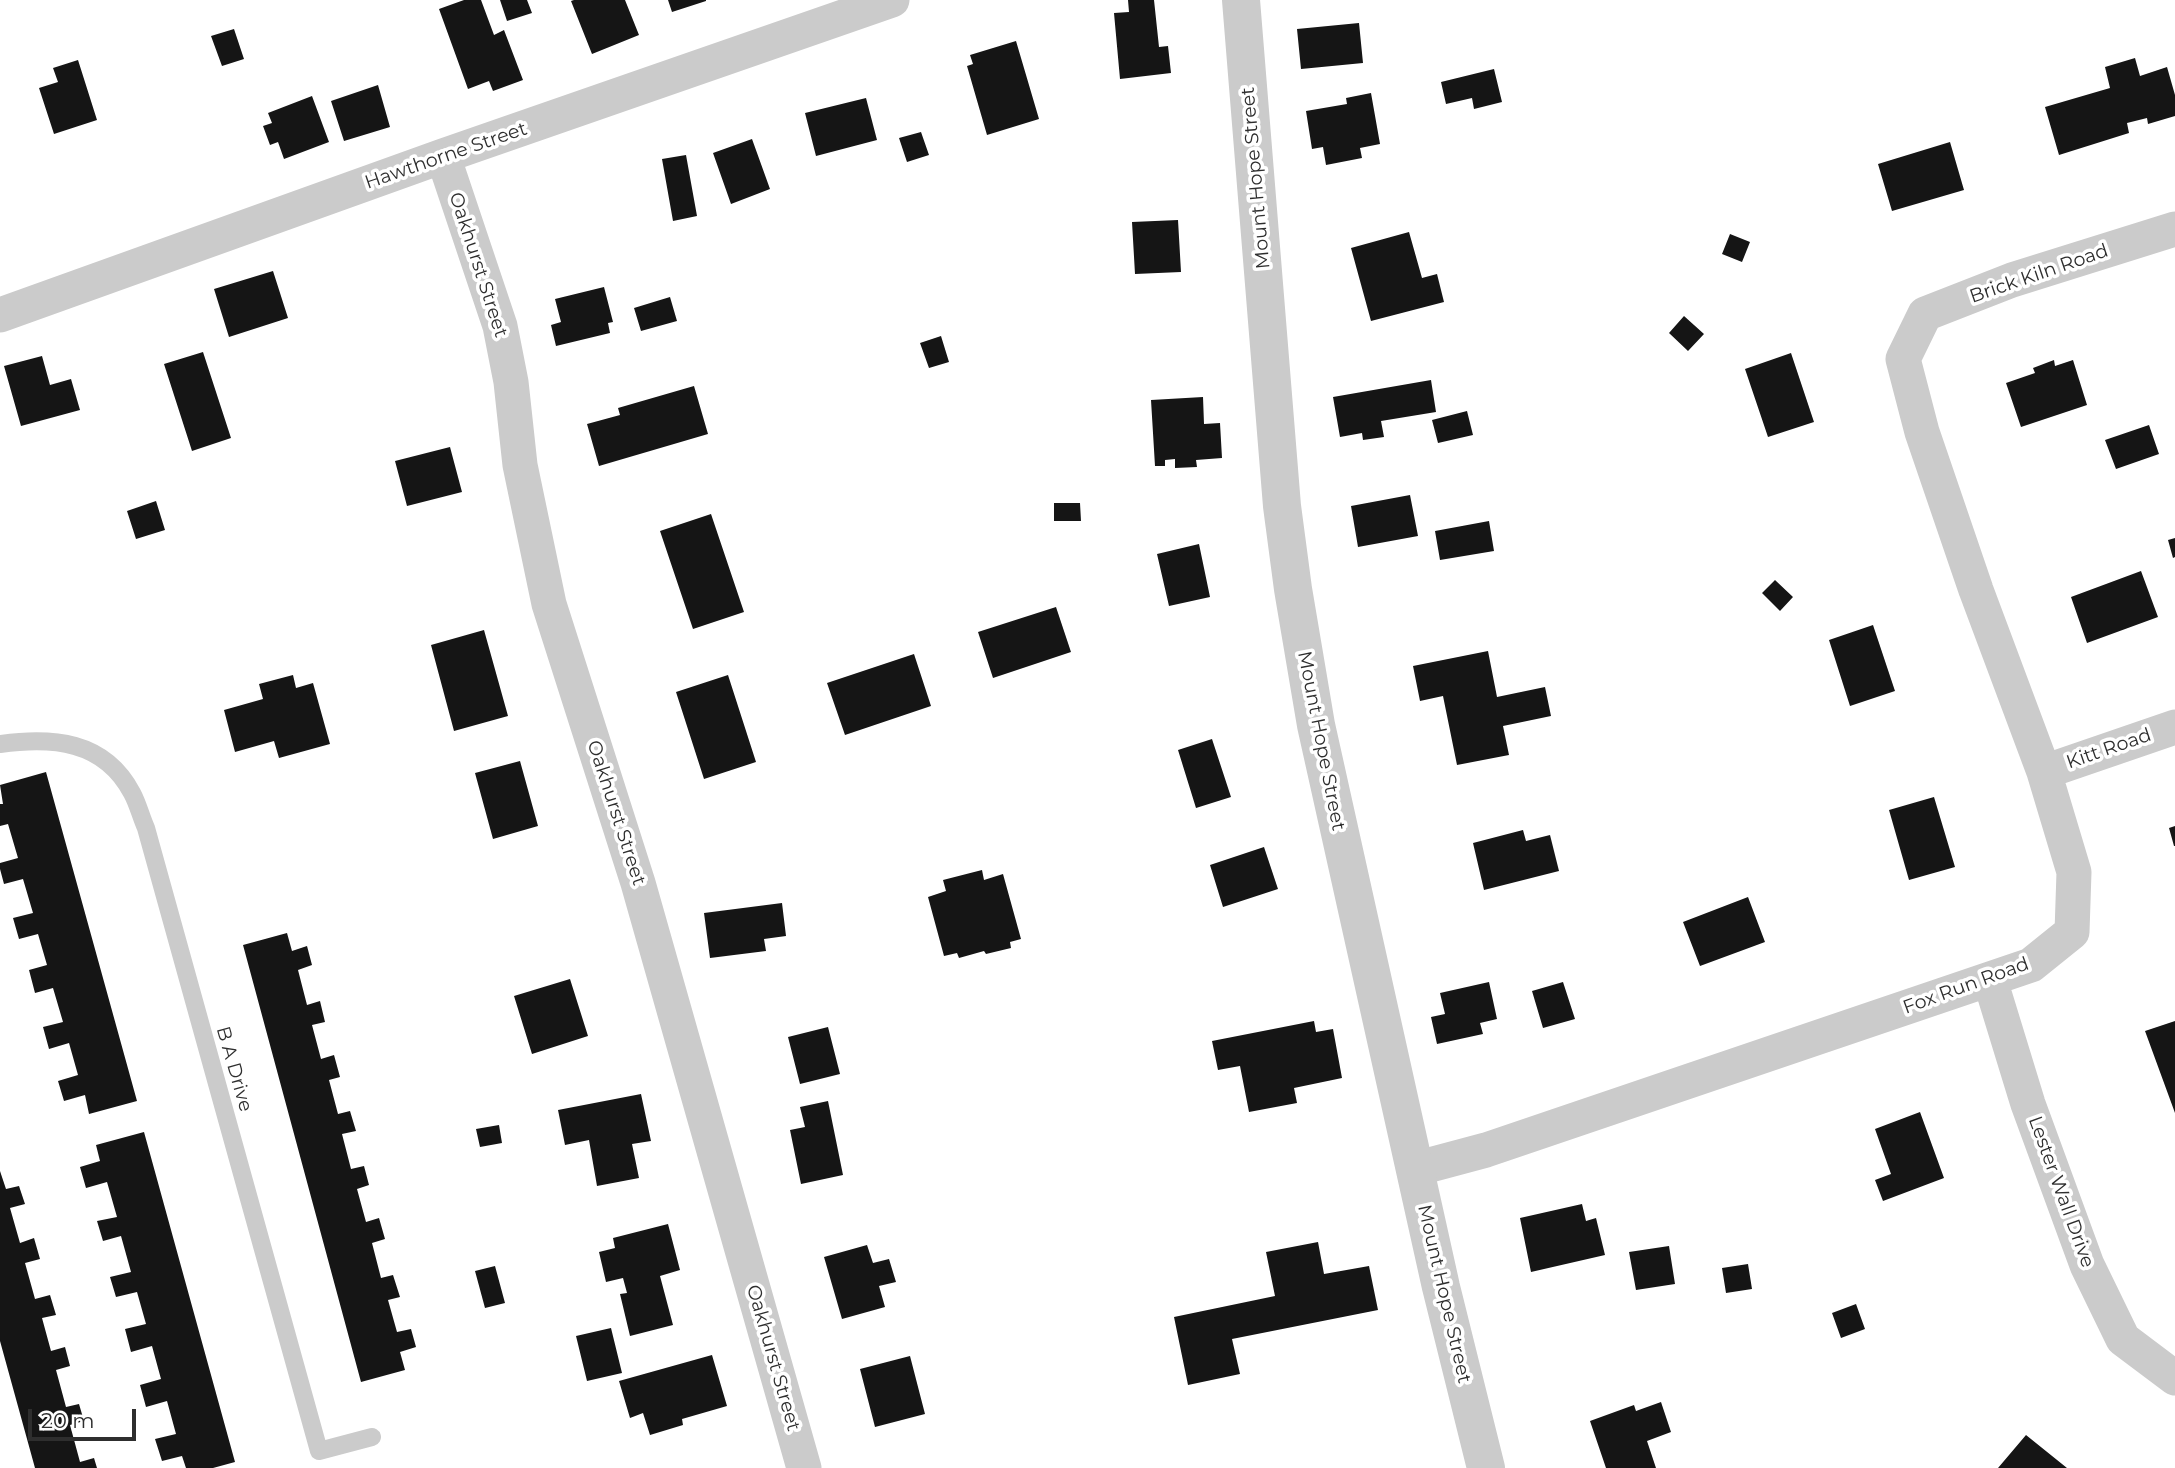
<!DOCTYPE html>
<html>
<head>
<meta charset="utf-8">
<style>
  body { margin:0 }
  #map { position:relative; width:2175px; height:1468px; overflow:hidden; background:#fff; font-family:Montserrat,sans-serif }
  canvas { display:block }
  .scale { position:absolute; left:28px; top:1409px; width:108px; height:32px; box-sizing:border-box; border:4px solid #2e2e2e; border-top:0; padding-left:9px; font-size:21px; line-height:24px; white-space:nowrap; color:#2e2e2e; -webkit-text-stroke:5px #fff; paint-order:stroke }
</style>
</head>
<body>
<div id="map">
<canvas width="2175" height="1468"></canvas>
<div class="scale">20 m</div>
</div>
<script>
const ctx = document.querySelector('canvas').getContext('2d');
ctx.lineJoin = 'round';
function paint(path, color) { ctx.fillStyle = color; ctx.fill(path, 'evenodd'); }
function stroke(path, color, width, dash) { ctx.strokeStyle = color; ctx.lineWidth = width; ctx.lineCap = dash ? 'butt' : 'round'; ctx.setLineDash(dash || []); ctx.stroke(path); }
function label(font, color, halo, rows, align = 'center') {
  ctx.font = font + ' Montserrat,sans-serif'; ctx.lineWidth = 7; ctx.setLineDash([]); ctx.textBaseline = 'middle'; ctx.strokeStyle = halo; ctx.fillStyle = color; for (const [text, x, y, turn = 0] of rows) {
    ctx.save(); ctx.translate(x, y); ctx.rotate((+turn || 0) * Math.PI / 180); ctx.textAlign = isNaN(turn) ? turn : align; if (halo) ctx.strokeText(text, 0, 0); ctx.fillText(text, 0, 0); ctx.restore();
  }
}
paint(new Path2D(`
  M464,0H481L494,35L504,30L523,80L493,91L489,81L468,89L439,9Z
  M500,0H527L532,13L507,21Z
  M574,0H625L639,35L592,54L571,1Z
  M668,0H706V1L672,12Z
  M1128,0H1154L1159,47L1168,46L1171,73L1120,79L1114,13L1129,12Z
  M1359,23L1363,63L1301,69L1297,29Z
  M234,29L244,59L222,66L211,36Z
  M1016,41L1039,119L987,135L967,66L973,64L970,55Z
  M2135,58L2140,76L2167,67L2175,95V116L2148,124L2147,118L2127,123L2129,133L2059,155L2045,107L2110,88L2105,67Z
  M78,60L97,120L54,134L39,88L58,82L53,68Z
  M1494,69L1502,102L1474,109L1472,98L1446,104L1441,82Z
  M378,85L390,127L344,141L331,101Z
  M1371,93L1380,144L1360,148L1362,158L1326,165L1323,147L1312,149L1306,111L1347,104L1346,98Z
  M312,96L329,142L284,159L278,142L270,145L263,126L272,123L268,113Z
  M866,98L877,140L816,156L805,113Z
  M921,132L929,155L907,162L899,138Z
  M752,139L770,189L731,204L713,153Z
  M1950,142L1964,190L1892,211L1878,164Z
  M686,155L697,216L673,221L662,159Z
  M1178,220L1181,272L1135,274L1132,222Z
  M1409,232L1422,278L1437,274L1444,302L1371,321L1351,248Z
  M1730,234L1750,242L1742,262L1722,254Z
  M273,271L288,318L229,337L214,289Z
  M604,287L613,322L608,323L610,333L556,346L551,325L561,322L555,299Z
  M670,297L677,321L641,331L634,308Z
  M1684,316L1704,334L1688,351L1669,333Z
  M941,336L949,362L929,368L920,343Z
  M203,352L231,438L192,451L164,364Z
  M1791,353L1814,422L1768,437L1745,369Z
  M42,356L50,385L71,379L80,410L21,426L4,366Z
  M2054,360L2055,366L2073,360L2087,405L2021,427L2006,383L2035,373L2033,368Z
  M1431,380L1436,412L1381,421L1384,437L1363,440L1362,433L1340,437L1333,397Z
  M694,386L708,434L599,466L587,424L620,415L618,408Z
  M1203,397L1204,424L1220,423L1222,458L1196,460L1197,467L1175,468V459L1165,460V466H1155L1151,400Z
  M1467,411L1473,435L1438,443L1432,420Z
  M2149,425L2159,454L2116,469L2105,440Z
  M450,447L462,492L407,506L395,461Z
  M1410,495L1418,536L1358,547L1351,506Z
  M156,501L165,530L136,539L127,511Z
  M1054,503H1080L1081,521H1054Z
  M711,514L744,612L693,629L660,531Z
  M1489,521L1494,551L1440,560L1435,531Z
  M2175,538V557L2173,558L2168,540Z
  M1199,544L1210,597L1169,606L1157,554Z
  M2141,571L2158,617L2087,643L2071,597Z
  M1775,580L1793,597L1780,611L1762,593Z
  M1056,607L1071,652L993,678L978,632Z
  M1873,625L1895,691L1850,706L1829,640Z
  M484,630L508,716L454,731L431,645Z
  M1488,651L1497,697L1545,687L1551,716L1503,726L1509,755L1457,765L1443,696L1420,701L1413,666Z
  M914,654L931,706L845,735L827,683Z
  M293,675L296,688L313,683L330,744L279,758L274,741L235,752L224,710L263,699L259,684Z
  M728,675L756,762L704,779L676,692Z
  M1212,739L1231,797L1196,808L1178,750Z
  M520,761L538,826L493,839L475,773Z
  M46,772L137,1101L89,1114L85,1095L64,1101L58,1081L78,1075L69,1043L49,1049L43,1027L63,1022L53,988L35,993L29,970L47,965L38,934L19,939L13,918L33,913L23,879L4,884L0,869V863L18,858L8,824L0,826V804H3L0,785Z
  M1934,797L1955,867L1909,880L1889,810Z
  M2175,826V846H2174L2169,828Z
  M1523,830L1526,841L1550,835L1559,871L1484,890L1473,843Z
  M1264,847L1278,889L1223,907L1210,865Z
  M982,870L984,880L1003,874L1021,939L1010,942L1011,948L986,954L984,951L959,958L957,953L944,956L928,897L946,891L943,880Z
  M1748,897L1765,942L1700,966L1683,922Z
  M782,903L786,936L764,939L766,951L710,958L704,913Z
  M287,933L292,951L307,946L312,965L298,970L307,1005L320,1001L325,1022L312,1025L321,1059L334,1055L340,1077L329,1080L338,1114L350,1111L356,1131L342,1134L351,1169L364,1166L369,1185L357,1189L366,1222L379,1218L385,1239L372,1243L381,1278L393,1275L400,1297L388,1300L397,1332L411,1329L416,1347L400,1352L405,1370L361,1382L243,945Z
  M570,979L588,1036L532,1054L514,996Z
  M1489,982L1497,1019L1480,1023L1483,1034L1437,1044L1431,1017L1445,1014L1440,993Z
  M1563,982L1575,1019L1543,1028L1532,991Z
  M1314,1021L1316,1032L1333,1029L1342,1078L1294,1088L1297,1103L1249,1112L1240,1066L1218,1070L1212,1041Z
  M2175,1021V1113L2145,1031Z
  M828,1027L840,1074L800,1084L788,1037Z
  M641,1094L651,1141L632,1144L639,1178L597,1186L589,1140L565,1145L558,1110Z
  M828,1101L843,1175L801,1184L790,1130L805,1127L800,1107Z
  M1920,1112L1944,1178L1883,1201L1875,1180L1891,1174L1875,1129Z
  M499,1125L502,1143L480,1147L476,1129Z
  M144,1132L235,1462L213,1468H186L182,1456L162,1461L155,1439L176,1434L167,1401L146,1407L140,1385L161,1379L152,1346L131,1352L125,1329L146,1324L137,1292L116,1297L110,1277L131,1272L121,1236L103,1241L97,1221L117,1217L107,1182L86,1188L80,1167L100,1161L96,1145Z
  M0,1171L6,1189L19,1186L25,1204L10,1208L20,1243L34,1238L40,1259L25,1263L35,1299L50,1295L56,1315L42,1318L51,1351L65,1347L70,1366L56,1370L66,1407L79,1404L84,1421L70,1425L80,1462L94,1458L97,1468H35L0,1341Z
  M1582,1204L1586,1221L1596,1218L1605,1255L1531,1272L1520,1218Z
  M668,1224L680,1270L660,1276L673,1325L630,1336L620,1294L627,1293L623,1278L606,1282L599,1252L615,1248L613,1238Z
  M1318,1242L1324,1274L1369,1266L1378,1310L1232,1339L1240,1374L1188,1385L1174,1317L1275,1296L1266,1252Z
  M867,1245L873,1263L889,1259L896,1282L879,1286L885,1307L842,1319L824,1257Z
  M1669,1246L1675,1284L1636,1290L1629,1252Z
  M1748,1264L1752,1289L1726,1293L1722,1268Z
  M495,1266L505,1303L485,1308L475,1271Z
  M1856,1304L1865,1329L1841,1338L1832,1313Z
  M611,1328L622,1373L587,1381L576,1336Z
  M712,1355L727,1406L682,1419L683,1425L650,1435L643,1413L630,1418L619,1381Z
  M910,1356L925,1414L875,1427L860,1369Z
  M1661,1402L1671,1432L1647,1441L1656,1468H1606L1590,1421L1634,1405L1636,1411Z
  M2026,1435L2067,1468H1998Z`), '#151515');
stroke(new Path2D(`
  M0,744C52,737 104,740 132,793C138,804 141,817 146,828L319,1451L372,1437`), '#cbcbcb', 18);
stroke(new Path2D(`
  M443,156L500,326L511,382L520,465L549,604L638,883L804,1468
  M0,315L443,156L892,0
  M2044,772L2175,727
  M1990,980L2028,1104L2087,1265L2123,1339L2175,1378
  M1415,1169L1486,1150L2031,965L2072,932L2074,872L2044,772L1976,590L1922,432L1903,359L1925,314L2012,280L2175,229`), '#cbcbcb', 35);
stroke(new Path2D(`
  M1241,0L1282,506L1293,589L1316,725L1441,1287L1486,1468`), '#cbcbcb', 38);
label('19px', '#2e2e2e', '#fff', [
  ["Hawthorne Street",446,156,-19],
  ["Mount Hope Street",1256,178,-95],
  ["Oakhurst Street",478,265,72],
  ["Brick Kiln Road",2039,274,-19],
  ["Mount Hope Street",1321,741,79],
  ["Kitt Road",2109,749,-19],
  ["Oakhurst Street",616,813,72],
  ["Fox Run Road",1966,986,-20],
  ["B A Drive",234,1069,74],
  ["Lester Wall Drive",2061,1192,70],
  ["Mount Hope Street",1444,1294,77],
  ["Oakhurst Street",773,1358,74]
]);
</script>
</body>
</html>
